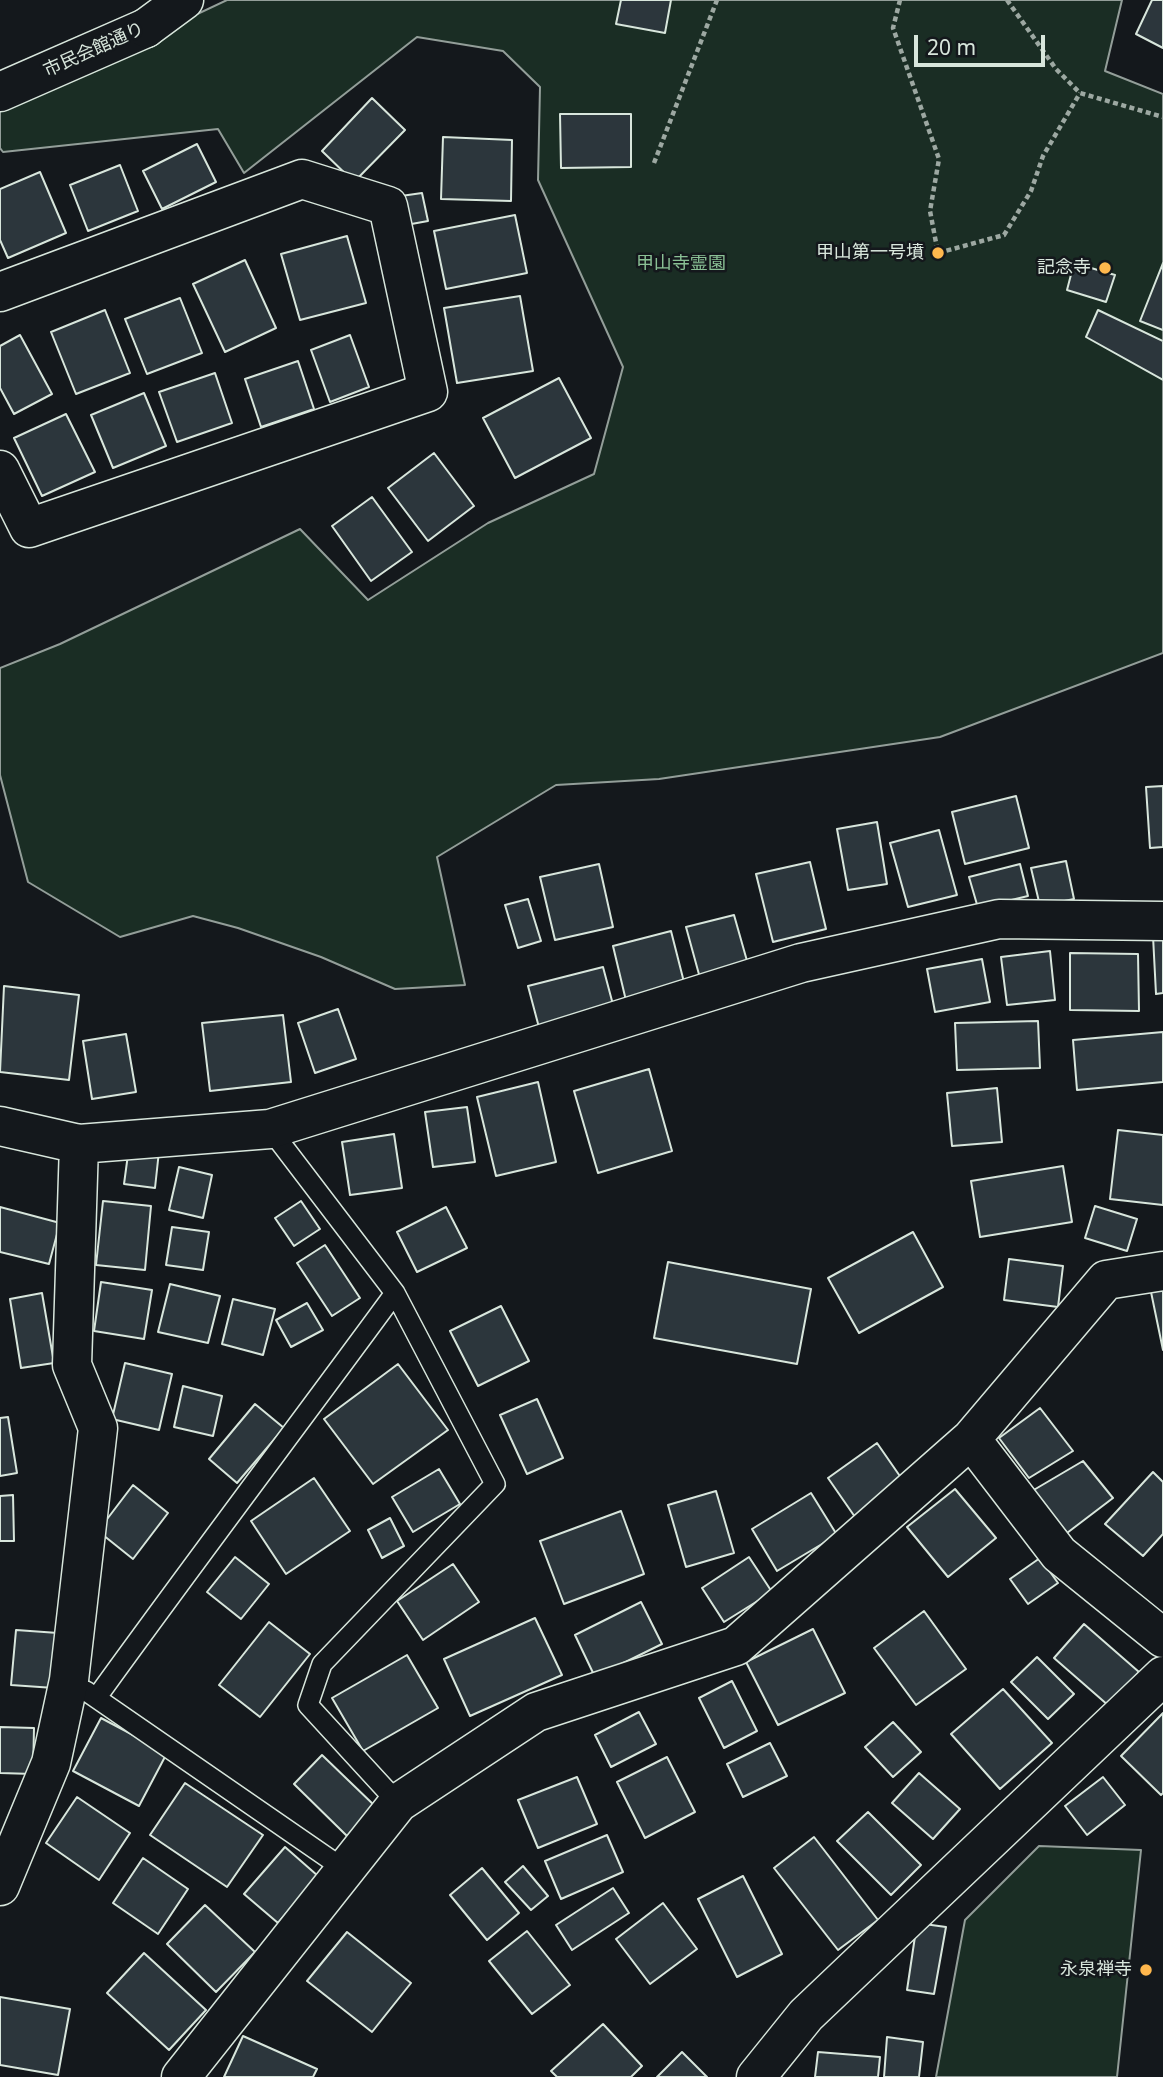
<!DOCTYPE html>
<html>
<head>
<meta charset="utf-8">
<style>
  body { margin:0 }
  #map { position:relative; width:1163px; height:2077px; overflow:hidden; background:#14181c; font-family:"Noto Sans",sans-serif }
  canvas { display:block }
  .scale { position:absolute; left:914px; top:35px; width:131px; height:32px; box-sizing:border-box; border:4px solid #d8e6dc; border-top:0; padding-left:9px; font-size:21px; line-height:24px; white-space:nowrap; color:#d8e6dc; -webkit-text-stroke:5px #14181c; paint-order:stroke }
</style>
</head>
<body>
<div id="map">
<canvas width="1163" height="2077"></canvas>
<div class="scale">20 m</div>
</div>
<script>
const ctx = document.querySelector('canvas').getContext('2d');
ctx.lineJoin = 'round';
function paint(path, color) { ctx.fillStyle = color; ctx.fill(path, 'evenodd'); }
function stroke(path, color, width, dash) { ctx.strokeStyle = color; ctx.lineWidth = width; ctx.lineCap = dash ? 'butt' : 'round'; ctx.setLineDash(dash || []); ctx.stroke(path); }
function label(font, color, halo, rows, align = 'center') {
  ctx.font = font + ' "Noto Sans","Noto Sans JP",sans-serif'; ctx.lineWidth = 5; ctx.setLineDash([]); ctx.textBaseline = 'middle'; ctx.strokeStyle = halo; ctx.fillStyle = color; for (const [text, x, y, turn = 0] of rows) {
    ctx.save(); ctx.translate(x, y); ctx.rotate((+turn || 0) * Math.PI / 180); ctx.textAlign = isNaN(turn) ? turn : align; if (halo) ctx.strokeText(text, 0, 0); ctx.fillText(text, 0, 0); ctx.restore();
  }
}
const green = new Path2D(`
  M227,0H1122L1105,71L1163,94V653L940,737L659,779L556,785L437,857L465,985L395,989L321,957L238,928L193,916L120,937L28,882L0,775V668L60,644L300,529L368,600L488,523L594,474L623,367L538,180L540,87L503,51L417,37L244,173L218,129L3,152L0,148V107Z
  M1039,1846L1141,1850L1117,2077H936L965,1920Z`);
paint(green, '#1a2d24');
stroke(green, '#939e99', 2);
const building = new Path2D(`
  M621,0H671L665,33L616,24Z
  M1152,0H1163V48L1136,34Z
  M372,98L405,130L354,182L322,151Z
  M560,114H631V167L561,168Z
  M443,137L512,140L511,201L441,199Z
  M197,144L216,182L162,209L143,171Z
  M120,165L138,211L88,231L70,185Z
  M40,172L66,233L8,258L0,240V189Z
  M422,193L428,221L406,225L401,196Z
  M515,215L527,273L446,289L434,231Z
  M347,236L366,303L300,320L281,254Z
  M245,260L276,328L225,352L193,284Z
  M1074,263L1115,275L1106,302L1067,290Z
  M1163,263V330L1140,321Z
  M520,296L533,371L457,383L444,308Z
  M180,298L202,353L147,374L125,319Z
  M105,310L130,373L76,394L51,332Z
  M1098,310L1163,341V380L1086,337Z
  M20,335L52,394L14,414L0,388V346Z
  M350,335L369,387L330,402L311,350Z
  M298,361L314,409L261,427L245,379Z
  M215,373L232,423L177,442L159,392Z
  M559,378L591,438L515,478L483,418Z
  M144,393L166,446L113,468L91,415Z
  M66,414L95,472L42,496L14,438Z
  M434,453L474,506L428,541L388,488Z
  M372,497L412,552L371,581L332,526Z
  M1163,786V847L1150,848L1146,787Z
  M1016,796L1029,848L965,864L952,812Z
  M877,822L887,884L848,890L837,829Z
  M939,830L957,895L908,907L890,843Z
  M1066,861L1074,899L1040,906L1031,868Z
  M810,862L826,929L773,942L756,874Z
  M599,864L613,927L555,940L540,877Z
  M1020,864L1028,896L978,908L969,877Z
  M528,899L541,941L518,948L505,905Z
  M734,915L751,975L703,989L686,927Z
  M671,931L687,994L628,1009L613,946Z
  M1163,935V993L1156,994L1153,936Z
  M1050,951L1055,1000L1007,1005L1001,957Z
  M1070,953L1138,954L1139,1011L1070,1010Z
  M982,959L990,1002L935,1012L927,969Z
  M603,967L616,1016L541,1035L528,986Z
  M4,986L79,995L69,1080L0,1072Z
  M338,1009L356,1059L315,1073L298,1023Z
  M283,1015L291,1082L210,1091L202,1023Z
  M1038,1021L1040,1068L957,1070L955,1023Z
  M1163,1032V1082L1077,1090L1073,1040Z
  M126,1034L136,1092L92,1099L83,1041Z
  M649,1069L672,1151L598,1173L574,1091Z
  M538,1082L556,1162L496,1176L477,1097Z
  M997,1088L1002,1142L952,1146L947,1093Z
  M467,1107L475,1162L433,1167L425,1112Z
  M1118,1130L1163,1135V1205L1110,1199Z
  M394,1134L402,1188L350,1195L342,1142Z
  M129,1147L159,1151L155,1188L124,1184Z
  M1063,1166L1072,1222L980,1237L971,1181Z
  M179,1167L212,1175L203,1218L169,1210Z
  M103,1201L151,1206L145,1270L96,1265Z
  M301,1201L320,1229L294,1246L275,1218Z
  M1095,1206L1137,1219L1127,1251L1085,1238Z
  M0,1207L60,1223L49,1264L0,1252Z
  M446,1207L467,1248L417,1272L397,1232Z
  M172,1227L209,1232L203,1270L166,1265Z
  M913,1232L943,1287L859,1333L828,1278Z
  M325,1245L360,1298L332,1316L297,1263Z
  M1009,1259L1063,1266L1058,1307L1004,1300Z
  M668,1262L811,1289L797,1364L654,1338Z
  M101,1282L152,1290L144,1339L94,1331Z
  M170,1284L220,1296L208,1343L158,1332Z
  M1163,1290V1350L1151,1292Z
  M42,1293L54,1363L21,1368L10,1299Z
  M233,1299L275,1309L263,1355L222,1344Z
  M307,1303L323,1330L291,1347L276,1320Z
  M501,1306L529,1361L478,1386L450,1331Z
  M125,1363L172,1374L159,1430L112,1419Z
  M398,1364L448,1430L373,1484L324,1419Z
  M183,1386L222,1396L213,1436L174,1427Z
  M537,1399L563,1458L527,1474L500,1415Z
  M255,1404L284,1428L237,1483L209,1459Z
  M1040,1408L1073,1451L1029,1478L999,1438Z
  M8,1417L17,1473L0,1476V1418Z
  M877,1443L904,1482L855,1517L828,1478Z
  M1083,1461L1113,1498L1067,1533L1032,1491Z
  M439,1469L460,1504L413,1532L392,1497Z
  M1153,1472L1163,1482V1534L1143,1556L1105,1524Z
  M314,1478L350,1531L286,1574L251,1521Z
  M133,1485L168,1513L133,1559L98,1531Z
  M955,1489L996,1538L948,1577L907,1527Z
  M716,1491L734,1553L686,1567L668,1505Z
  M811,1493L837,1535L777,1571L752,1529Z
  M13,1495L14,1541H0V1496Z
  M621,1511L644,1574L564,1604L540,1541Z
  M390,1518L404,1546L382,1558L368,1530Z
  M235,1557L269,1584L241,1619L207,1592Z
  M749,1557L772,1592L724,1622L702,1588Z
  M1040,1558L1058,1583L1028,1604L1010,1579Z
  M453,1564L479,1602L423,1640L397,1601Z
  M641,1602L662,1644L595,1677L575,1635Z
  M924,1611L966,1669L916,1705L874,1648Z
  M535,1618L562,1675L470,1716L444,1659Z
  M269,1622L310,1654L260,1717L219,1685Z
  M1084,1624L1139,1672L1109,1706L1054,1658Z
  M813,1629L845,1693L778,1725L746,1662Z
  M16,1630L58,1633L54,1688L11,1685Z
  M407,1655L438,1708L363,1751L332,1698Z
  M1037,1657L1074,1694L1048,1719L1011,1682Z
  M732,1681L757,1731L724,1748L699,1698Z
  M1003,1689L1052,1743L1000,1789L951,1734Z
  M639,1712L656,1744L611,1767L595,1735Z
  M1163,1713V1793L1161,1795L1121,1756Z
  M101,1718L167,1753L139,1806L73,1771Z
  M893,1722L921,1752L893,1777L865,1747Z
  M0,1727L34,1728L33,1774L0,1773Z
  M770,1743L787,1776L743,1797L727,1764Z
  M322,1755L376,1807L347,1836L294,1784Z
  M667,1757L695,1812L645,1838L617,1782Z
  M919,1773L960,1809L933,1839L892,1803Z
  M577,1777L597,1824L538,1848L518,1800Z
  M1103,1777L1125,1805L1087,1835L1065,1806Z
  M185,1783L263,1835L227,1887L150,1835Z
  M77,1797L130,1833L99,1880L46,1843Z
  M868,1812L921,1865L891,1895L837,1841Z
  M607,1835L623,1872L561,1899L545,1861Z
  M814,1837L878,1920L838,1950L774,1868Z
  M285,1847L318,1876L278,1923L244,1894Z
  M143,1858L188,1889L158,1934L113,1903Z
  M523,1866L548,1896L531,1910L505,1882Z
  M482,1868L519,1913L487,1940L450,1895Z
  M743,1876L782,1954L737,1977L698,1899Z
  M613,1888L629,1913L572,1950L556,1925Z
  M663,1903L697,1949L650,1984L616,1939Z
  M205,1905L255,1952L216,1992L167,1944Z
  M917,1923L946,1927L934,1994L907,1990Z
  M527,1931L570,1985L532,2014L489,1961Z
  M347,1932L411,1983L372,2032L307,1981Z
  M144,1953L206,2010L169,2050L107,1993Z
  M0,1997L70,2009L58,2075L0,2065Z
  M603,2024L642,2066L631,2077H557L551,2071Z
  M243,2036L317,2069L313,2077H224Z
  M887,2037L923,2042L919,2077H884Z
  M682,2052L707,2077H657Z
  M818,2052L880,2057L878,2077H815Z`);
paint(building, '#2c363c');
stroke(building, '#d8e6dc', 2);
const lane = new Path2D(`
  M270,1129L395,1293L495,1484L322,1664L308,1705L398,1803
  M86,1691L344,1869
  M97,1697C195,1561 296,1428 395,1293`);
const street = new Path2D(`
  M0,92L146,28
  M0,292L302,179L388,206L428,392L29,528L0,470
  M0,1126L79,1144L270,1129L801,963L999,919L1163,921
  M971,1439L1059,1554L1163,1638
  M0,1886L51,1763L69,1680L98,1428L72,1365L79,1144
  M181,2077L398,1803L536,1712L736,1646L971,1439L1106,1280L1163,1271
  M756,2077L806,2015L1163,1676`);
const secondary = new Path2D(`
  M146,28L184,0`);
stroke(lane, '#d8e6dc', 22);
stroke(street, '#d8e6dc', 41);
stroke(secondary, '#d8e6dc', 41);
stroke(new Path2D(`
  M900,0L893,28L939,159L930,211L938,253L1004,235L1031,191L1043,156L1080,93
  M1007,0L1056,69L1080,93L1163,117
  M654,163L717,0`), '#9da8a2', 4.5, [5, 3.5]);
stroke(lane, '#14181c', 19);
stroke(street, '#14181c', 38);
stroke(secondary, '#14181c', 38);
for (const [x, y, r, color] of [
  [938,253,7,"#ffb74d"],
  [1105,268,7,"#ffb74d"],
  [1146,1970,7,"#ffb74d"]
]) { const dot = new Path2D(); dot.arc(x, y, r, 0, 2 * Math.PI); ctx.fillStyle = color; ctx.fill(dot); stroke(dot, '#14181c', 2.5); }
label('18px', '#d8e6dc', '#14181c', [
  ["市民会館通り",94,50,-24]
]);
label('18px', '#d8e6dc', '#14181c', [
  ["甲山第一号墳",924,253],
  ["記念寺",1091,268],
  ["永泉禅寺",1132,1970]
], 'right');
label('18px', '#8ac095', '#14181c', [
  ["甲山寺霊園",681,264]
]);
</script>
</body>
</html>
